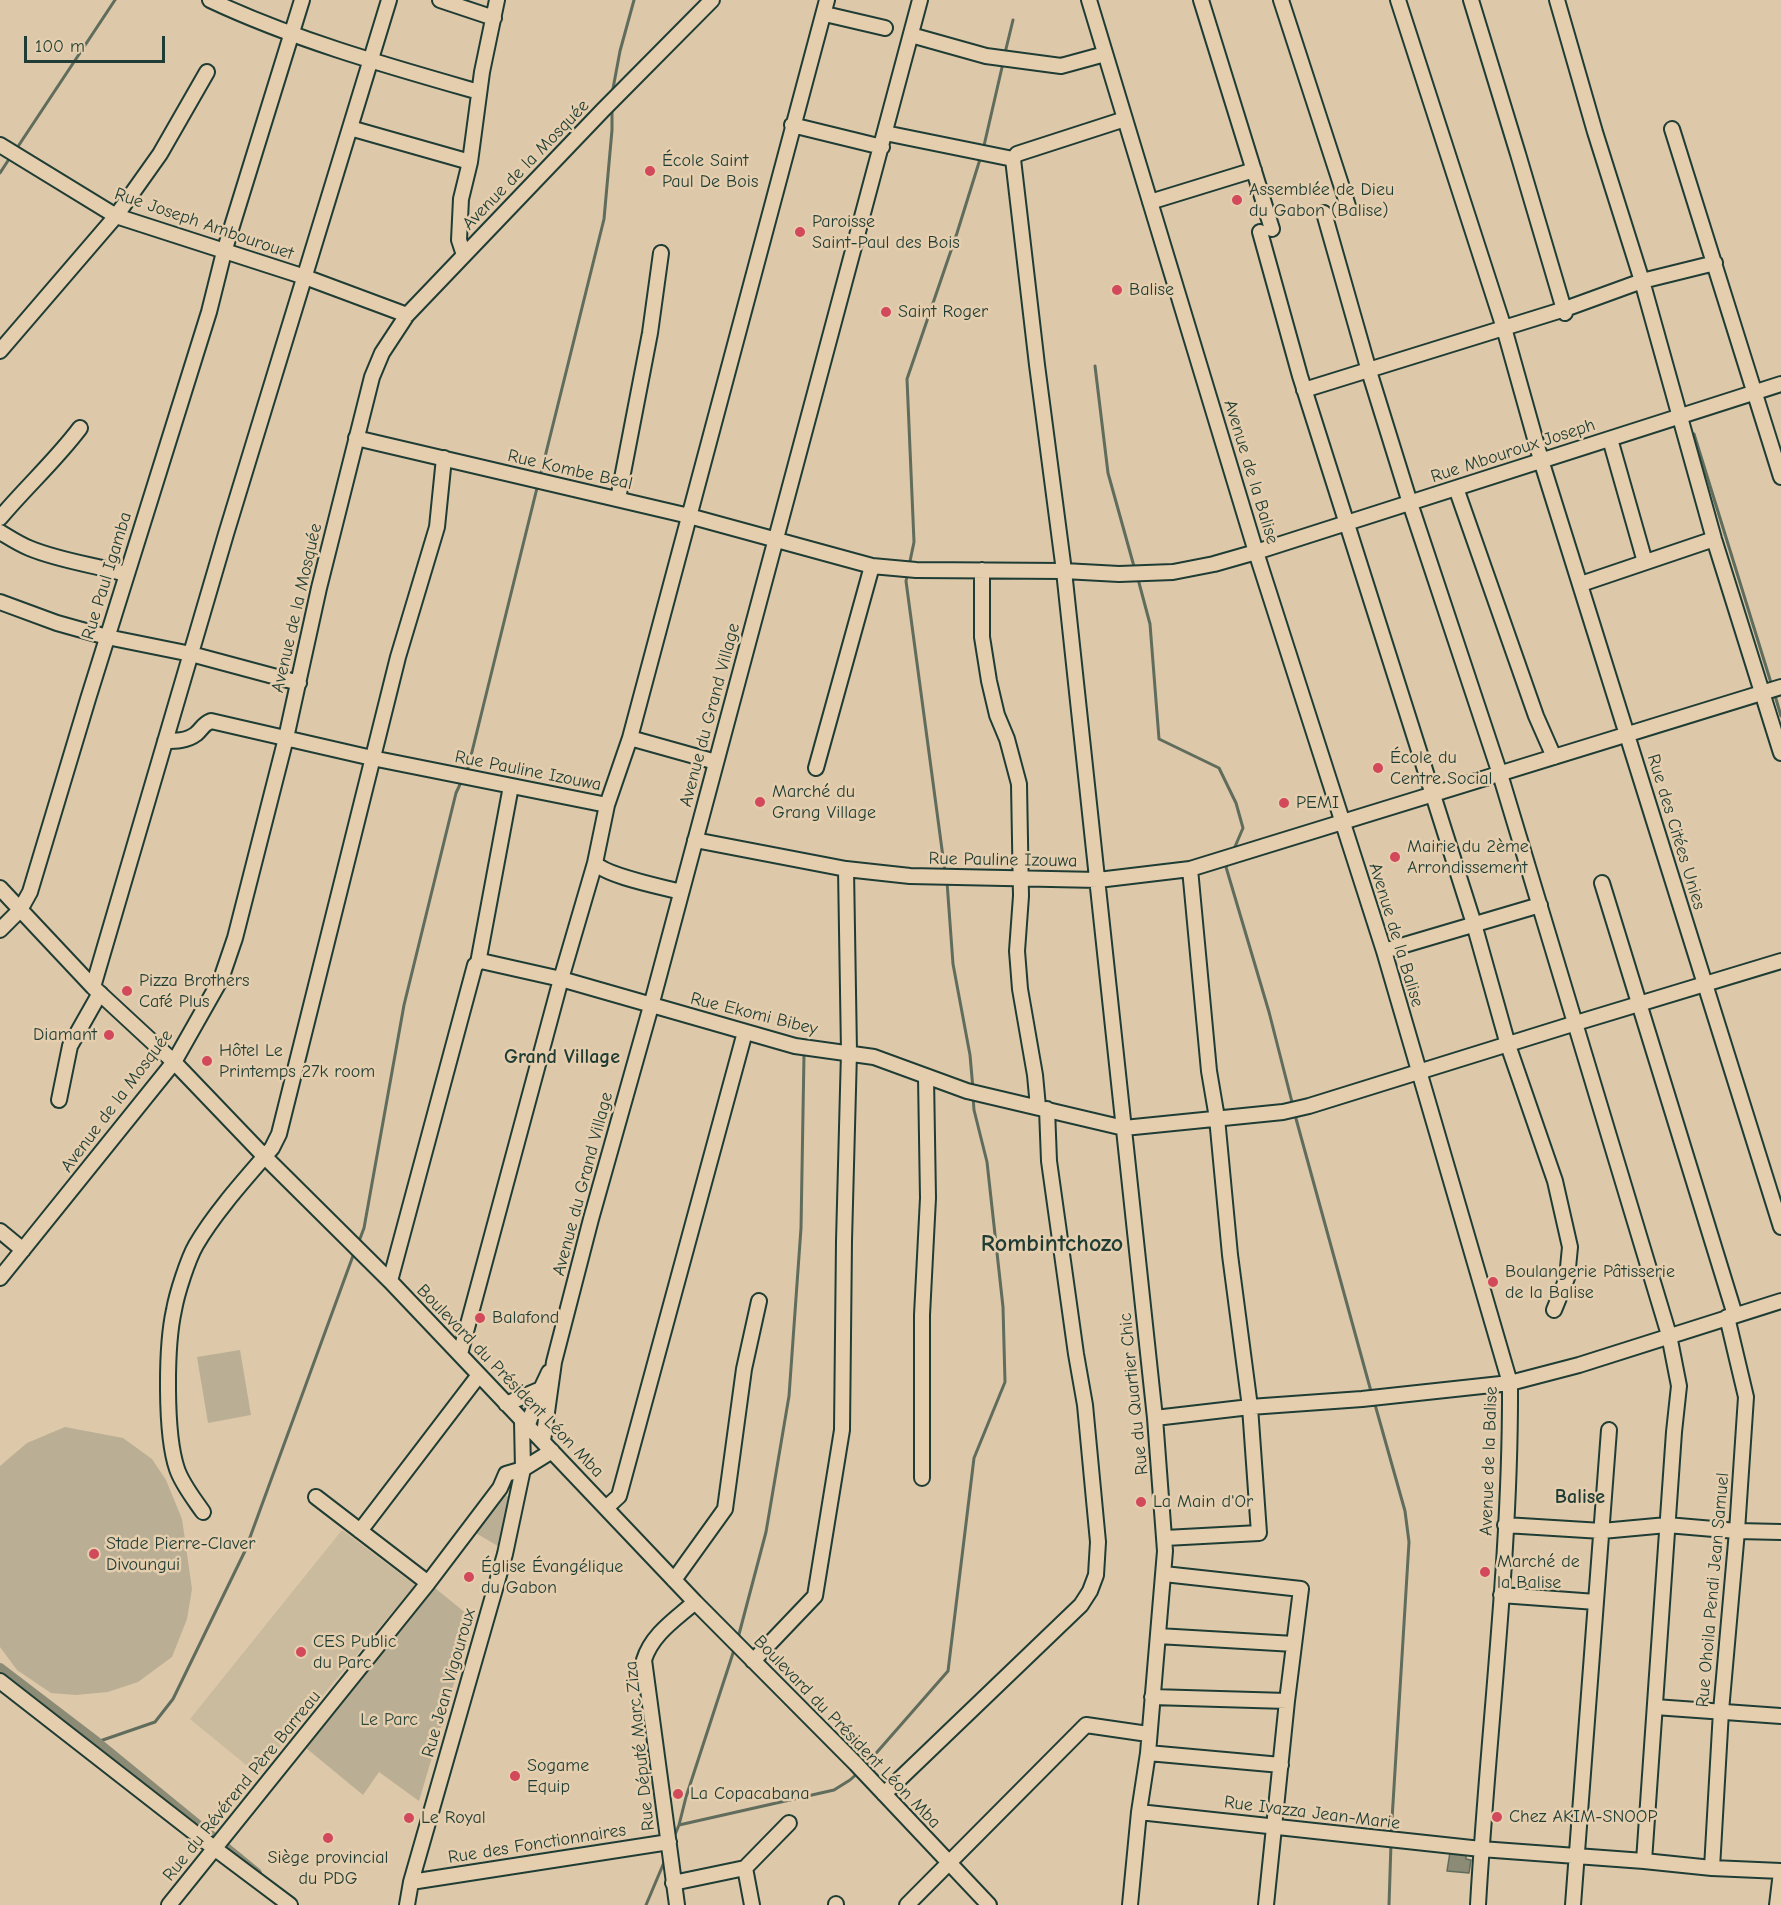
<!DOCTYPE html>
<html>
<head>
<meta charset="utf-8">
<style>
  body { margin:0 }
  #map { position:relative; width:1781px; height:1905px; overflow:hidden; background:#ddc8a9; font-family:"Comic Neue",sans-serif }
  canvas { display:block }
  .scale { position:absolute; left:24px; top:36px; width:141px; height:27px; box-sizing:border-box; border:3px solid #1f3d34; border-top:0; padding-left:8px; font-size:18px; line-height:21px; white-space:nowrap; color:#1f3d34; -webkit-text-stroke:4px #e5ceae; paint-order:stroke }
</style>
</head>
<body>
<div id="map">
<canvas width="1781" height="1905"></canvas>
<div class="scale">100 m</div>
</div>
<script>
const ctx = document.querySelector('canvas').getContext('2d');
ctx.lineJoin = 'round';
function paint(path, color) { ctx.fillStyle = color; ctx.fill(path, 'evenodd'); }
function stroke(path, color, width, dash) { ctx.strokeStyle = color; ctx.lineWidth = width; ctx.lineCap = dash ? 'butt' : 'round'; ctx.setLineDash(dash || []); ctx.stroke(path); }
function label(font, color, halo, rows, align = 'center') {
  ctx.font = font + ' "Comic Neue",sans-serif'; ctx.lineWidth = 5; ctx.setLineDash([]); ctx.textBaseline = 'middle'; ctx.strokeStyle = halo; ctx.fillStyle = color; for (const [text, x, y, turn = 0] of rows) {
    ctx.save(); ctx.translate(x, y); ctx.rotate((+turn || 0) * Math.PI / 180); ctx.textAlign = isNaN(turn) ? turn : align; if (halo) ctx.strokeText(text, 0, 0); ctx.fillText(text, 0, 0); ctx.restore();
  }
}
paint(new Path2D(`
  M342,1530L415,1585L257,1774L190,1719Z`), '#cbbb9e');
paint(new Path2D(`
  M240,1350L251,1415L208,1423L197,1357Z
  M65,1427L123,1438L152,1459L166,1480L182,1519L192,1589L187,1619L172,1657L138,1682L108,1692L76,1695L51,1693L17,1670L0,1647V1466L27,1443Z
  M504,1494L516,1501L503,1549L474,1532Z
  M435,1588L473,1619L419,1801L379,1772L363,1795L300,1743Z`), '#baaf94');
const water = new Path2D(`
  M1450,1852L1466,1854V1859L1471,1860L1469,1873L1447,1871Z`);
paint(water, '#8b8b76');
stroke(water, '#606c5c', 1.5);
stroke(new Path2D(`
  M1005,53L1013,20
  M612,94L620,51L634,0
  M983,150L1003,63
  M15,151L115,0
  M0,173L11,156
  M1095,366L1108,473L1135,570
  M1694,434L1772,686
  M541,473L604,219L612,130V107
  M909,566L914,542L907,379L957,233L981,156
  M908,572L906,581L945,872
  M1138,579L1150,624L1159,739L1219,768L1236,803L1243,828L1234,849
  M1774,692L1781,716
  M467,772L537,488
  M1229,861L1226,867L1269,1012L1293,1106
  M947,882L953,964L970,1055L973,1089
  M1295,1115L1372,1395
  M358,1244L364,1228L404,1005L456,793L462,780
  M1374,1401L1405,1511L1409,1542L1391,1836
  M738,1638L766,1532L789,1396L801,1228L804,1055
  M97,1742L155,1722L173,1699L245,1551L354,1253
  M864,1767L948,1671L974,1458L1005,1382L1003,1307L987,1162L974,1110L973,1096
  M679,1825L686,1797L735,1647
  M674,1837L679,1825L834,1790L850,1780L859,1772
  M646,1905L665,1860
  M1389,1905L1391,1843`), '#606c5c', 3);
stroke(new Path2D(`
  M0,1668L97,1742L257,1873`), '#8b8b76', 10);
const minor = new Path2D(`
  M210,0C295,40 388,66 479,92
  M440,0L494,18
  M1089,0L1256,552L1384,951L1510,1383C1511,1557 1488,1731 1478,1905
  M1201,0L1272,229
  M1281,0L1348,206
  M1398,0L1504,328L1541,460L1781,1227
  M1471,0L1518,154
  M1557,0L1595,132L1642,281L1714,539L1781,753
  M825,14L885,28
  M911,35L986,56L1061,66L1105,54
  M1125,119L1023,152L1017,154L1013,159L1037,365L1064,571L1155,1418L1165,1551L1148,1753L1139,1812L1130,1905
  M792,125L882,147
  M350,128L470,162
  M1672,129L1781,477
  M885,133L1013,159
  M0,145L116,216L305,277L407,315
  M1518,154L1565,313
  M1150,202L1254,170
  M1324,213L1369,371L1410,503L1500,774L1669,1335L1679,1386L1674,1432L1644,1861
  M1260,232L1300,376L1474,924L1508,1045L1555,1181L1570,1247L1567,1278L1554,1310
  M464,255L459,240L461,199L470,162L482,72L497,0
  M0,351L116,216L160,154L207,72
  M1304,390L1565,309L1642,281L1715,263
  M356,438L689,516L872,566L916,570L1064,571L1119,574L1173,572L1214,564L1256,552L1781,384
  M1610,439L1645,562
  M1456,488L1536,716L1554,757
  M618,499L650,333L661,253
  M0,518C26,487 56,460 80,428
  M0,532C10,538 19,544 29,548C60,561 95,565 126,574
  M982,570V637L989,681L997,715L1007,739L1019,784L1021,896L1017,951L1020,989L1035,1075L1038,1107
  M1581,584L1714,539
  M0,602L57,623L107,637L191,654L299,683
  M630,738L716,762
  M165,741C175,741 187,741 196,734C202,729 203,724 211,721L372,758L607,805
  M816,768L872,566
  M695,840L846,869L910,876L1098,880L1190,869L1781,687
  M595,863C606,876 663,887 681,892
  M1602,883L1735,1315
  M0,888L93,987L174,1062L265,1157L390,1281L695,1602L856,1764L989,1905
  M0,930L20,910L30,892L88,699L209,312L224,252L302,0
  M1384,951L1540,905
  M478,963L511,786
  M93,987L226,534L389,0
  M59,1100L70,1046L100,993
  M0,1231L23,1250
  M0,1278L174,1062L221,979L235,938L286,738L319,588L372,377L382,353L407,315L603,110L712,0
  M390,1281L475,965L481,961L561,979L795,1046L874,1057L967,1091L1124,1128L1283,1112L1309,1106L1576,1023L1781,961
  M460,1354L561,979L595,863L607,805L630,738L827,0
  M506,1404L541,1389
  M1155,1418L1250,1407L1362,1399L1510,1383L1579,1365L1781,1301
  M527,1427L541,1389L549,1372
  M543,1441L554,1362L591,1219L651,1006L920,0
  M922,1478V1315L928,1198L926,1077
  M316,1497L428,1583
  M606,1508L619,1496L745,1032
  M203,1512C194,1499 182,1484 177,1469C165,1434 166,1346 174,1310C177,1293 188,1259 196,1245C215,1212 247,1177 272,1148L279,1134L398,657L437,527L444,458
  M1505,1525L1602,1531L1667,1525L1737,1531L1781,1532
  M360,1531L479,1375
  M1165,1538L1259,1533L1250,1407L1230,1255L1217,1118L1209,1071L1190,869
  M1164,1574L1301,1589L1287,1701L1266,1905
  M674,1580L725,1509L744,1369L759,1301
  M1501,1595L1596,1602
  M1158,1636L1294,1644
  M753,1661L815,1596L842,1430L844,1241L849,1052L846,869
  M0,1681L214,1848L290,1905
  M1152,1697L1287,1701
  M1655,1707L1781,1716
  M1148,1753L1281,1765
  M884,1794L1081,1605L1090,1591L1096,1575L1098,1542L1085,1405L1076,1354L1049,1161L1047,1109
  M1139,1812L1481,1849L1644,1861L1712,1868L1781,1871
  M745,1868L789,1823
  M1712,1868L1721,1711L1737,1531L1746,1397L1727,1317
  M411,1882L669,1842
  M673,1883L745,1868L752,1905
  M836,1904V1905
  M169,1905L428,1583L500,1488L506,1474L523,1469L552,1451
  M407,1905L411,1882L505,1554L523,1469L522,1421
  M677,1905L644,1660C652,1634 676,1619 695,1602
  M907,1905L1086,1725L1148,1734
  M1573,1905L1609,1430
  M1777,1905L1781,1872`);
stroke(minor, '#1f3d34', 18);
stroke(minor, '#e5ceae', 14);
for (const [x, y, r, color] of [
  [650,171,6,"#d1495b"],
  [1237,200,6,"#d1495b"],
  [800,232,6,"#d1495b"],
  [1117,290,6,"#d1495b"],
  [886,312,6,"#d1495b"],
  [1378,768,6,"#d1495b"],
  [760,802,6,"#d1495b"],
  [1284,803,6,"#d1495b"],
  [1395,857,6,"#d1495b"],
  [127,991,6,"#d1495b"],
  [109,1035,6,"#d1495b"],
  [207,1061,6,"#d1495b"],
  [1493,1282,6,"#d1495b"],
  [480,1318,6,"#d1495b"],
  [1141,1502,6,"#d1495b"],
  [94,1554,6,"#d1495b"],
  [1485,1572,6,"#d1495b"],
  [469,1577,6,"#d1495b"],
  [301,1652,6,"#d1495b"],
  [515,1776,6,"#d1495b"],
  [678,1794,6,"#d1495b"],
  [1497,1817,6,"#d1495b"],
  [409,1818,6,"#d1495b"],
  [328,1838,6,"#d1495b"]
]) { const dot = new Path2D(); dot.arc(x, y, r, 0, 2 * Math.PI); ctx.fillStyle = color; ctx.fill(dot); stroke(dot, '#e5ceae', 2); }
label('18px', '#1f3d34', '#e5ceae', [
  ["École Saint",662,161],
  ["Paul De Bois",662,182],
  ["Assemblée de Dieu",1249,190],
  ["du Gabon (Balise)",1249,211],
  ["Paroisse",812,222],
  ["Saint-Paul des Bois",812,243],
  ["Balise",1129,290],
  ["Saint Roger",898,312],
  ["École du",1390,758],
  ["Centre Social",1390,779],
  ["Marché du",772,792],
  ["Grang Village",772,813],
  ["PEMI",1296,803],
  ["Mairie du 2ème",1407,847],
  ["Arrondissement",1407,868],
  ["Pizza Brothers",139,981],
  ["Café Plus",139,1002],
  ["Diamant",97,1035,"right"],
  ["Hôtel Le",219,1051],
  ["Printemps 27k room",219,1072],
  ["Boulangerie Pâtisserie",1505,1272],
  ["de la Balise",1505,1293],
  ["Balafond",492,1318],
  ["La Main d'Or",1153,1502],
  ["Stade Pierre-Claver",106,1544],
  ["Divoungui",106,1565],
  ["Marché de",1497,1562],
  ["la Balise",1497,1583],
  ["Église Évangélique",481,1567],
  ["du Gabon",481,1588],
  ["CES Public",313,1642],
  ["du Parc",313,1663],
  ["Sogame",527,1766],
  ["Equip",527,1787],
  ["La Copacabana",690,1794],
  ["Chez AKIM-SNOOP",1509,1817],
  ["Le Royal",421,1818],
  ["Siège provincial",328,1858,"center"],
  ["du PDG",328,1879,"center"]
], 'left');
label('18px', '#1f3d34', '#e5ceae', [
  ["Avenue de la Mosquée",526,165,-46],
  ["Rue Joseph Ambourouet",204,224,19],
  ["Rue Mbouroux Joseph",1513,451,-18],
  ["Rue Kombe Beal",570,470,13],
  ["Avenue de la Balise",1251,472,73],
  ["Rue Paul Igamba",107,576,-73],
  ["Avenue de la Mosquée",297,608,-77],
  ["Avenue du Grand Village",710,715,-75],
  ["Rue Pauline Izouwa",528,771,11],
  ["Rue des Citées Unies",1676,832,73],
  ["Rue Pauline Izouwa",1003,860,1],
  ["Avenue de la Balise",1396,935,73],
  ["Rue Ekomi Bibey",754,1014,14],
  ["Avenue de la Mosquée",117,1101,-53],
  ["Avenue du Grand Village",583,1184,-75],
  ["Boulevard du Président Léon Mba",510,1381,46],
  ["Rue du Quartier Chic",1134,1394,-96],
  ["Avenue de la Balise",1489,1461,-88],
  ["Rue Ohoila Pendi Jean Samuel",1713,1590,-85],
  ["Rue Jean Vigouroux",449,1683,-74],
  ["Boulevard du Président Léon Mba",847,1732,46],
  ["Rue Député Marc Ziza",640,1746,-96],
  ["Rue du Révérend Père Barreau",242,1786,-51],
  ["Rue Ivazza Jean-Marie",1312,1813,7],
  ["Rue des Fonctionnaires",537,1844,-9]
]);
label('18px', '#2e483e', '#e5ceae', [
  ["Le Parc",389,1720]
]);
label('bold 20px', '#1f3d34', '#e5ceae', [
  ["Grand Village",562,1057],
  ["Balise",1580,1497]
]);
label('bold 24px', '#1f3d34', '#e5ceae', [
  ["Rombintchozo",1052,1244]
]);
</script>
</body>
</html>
